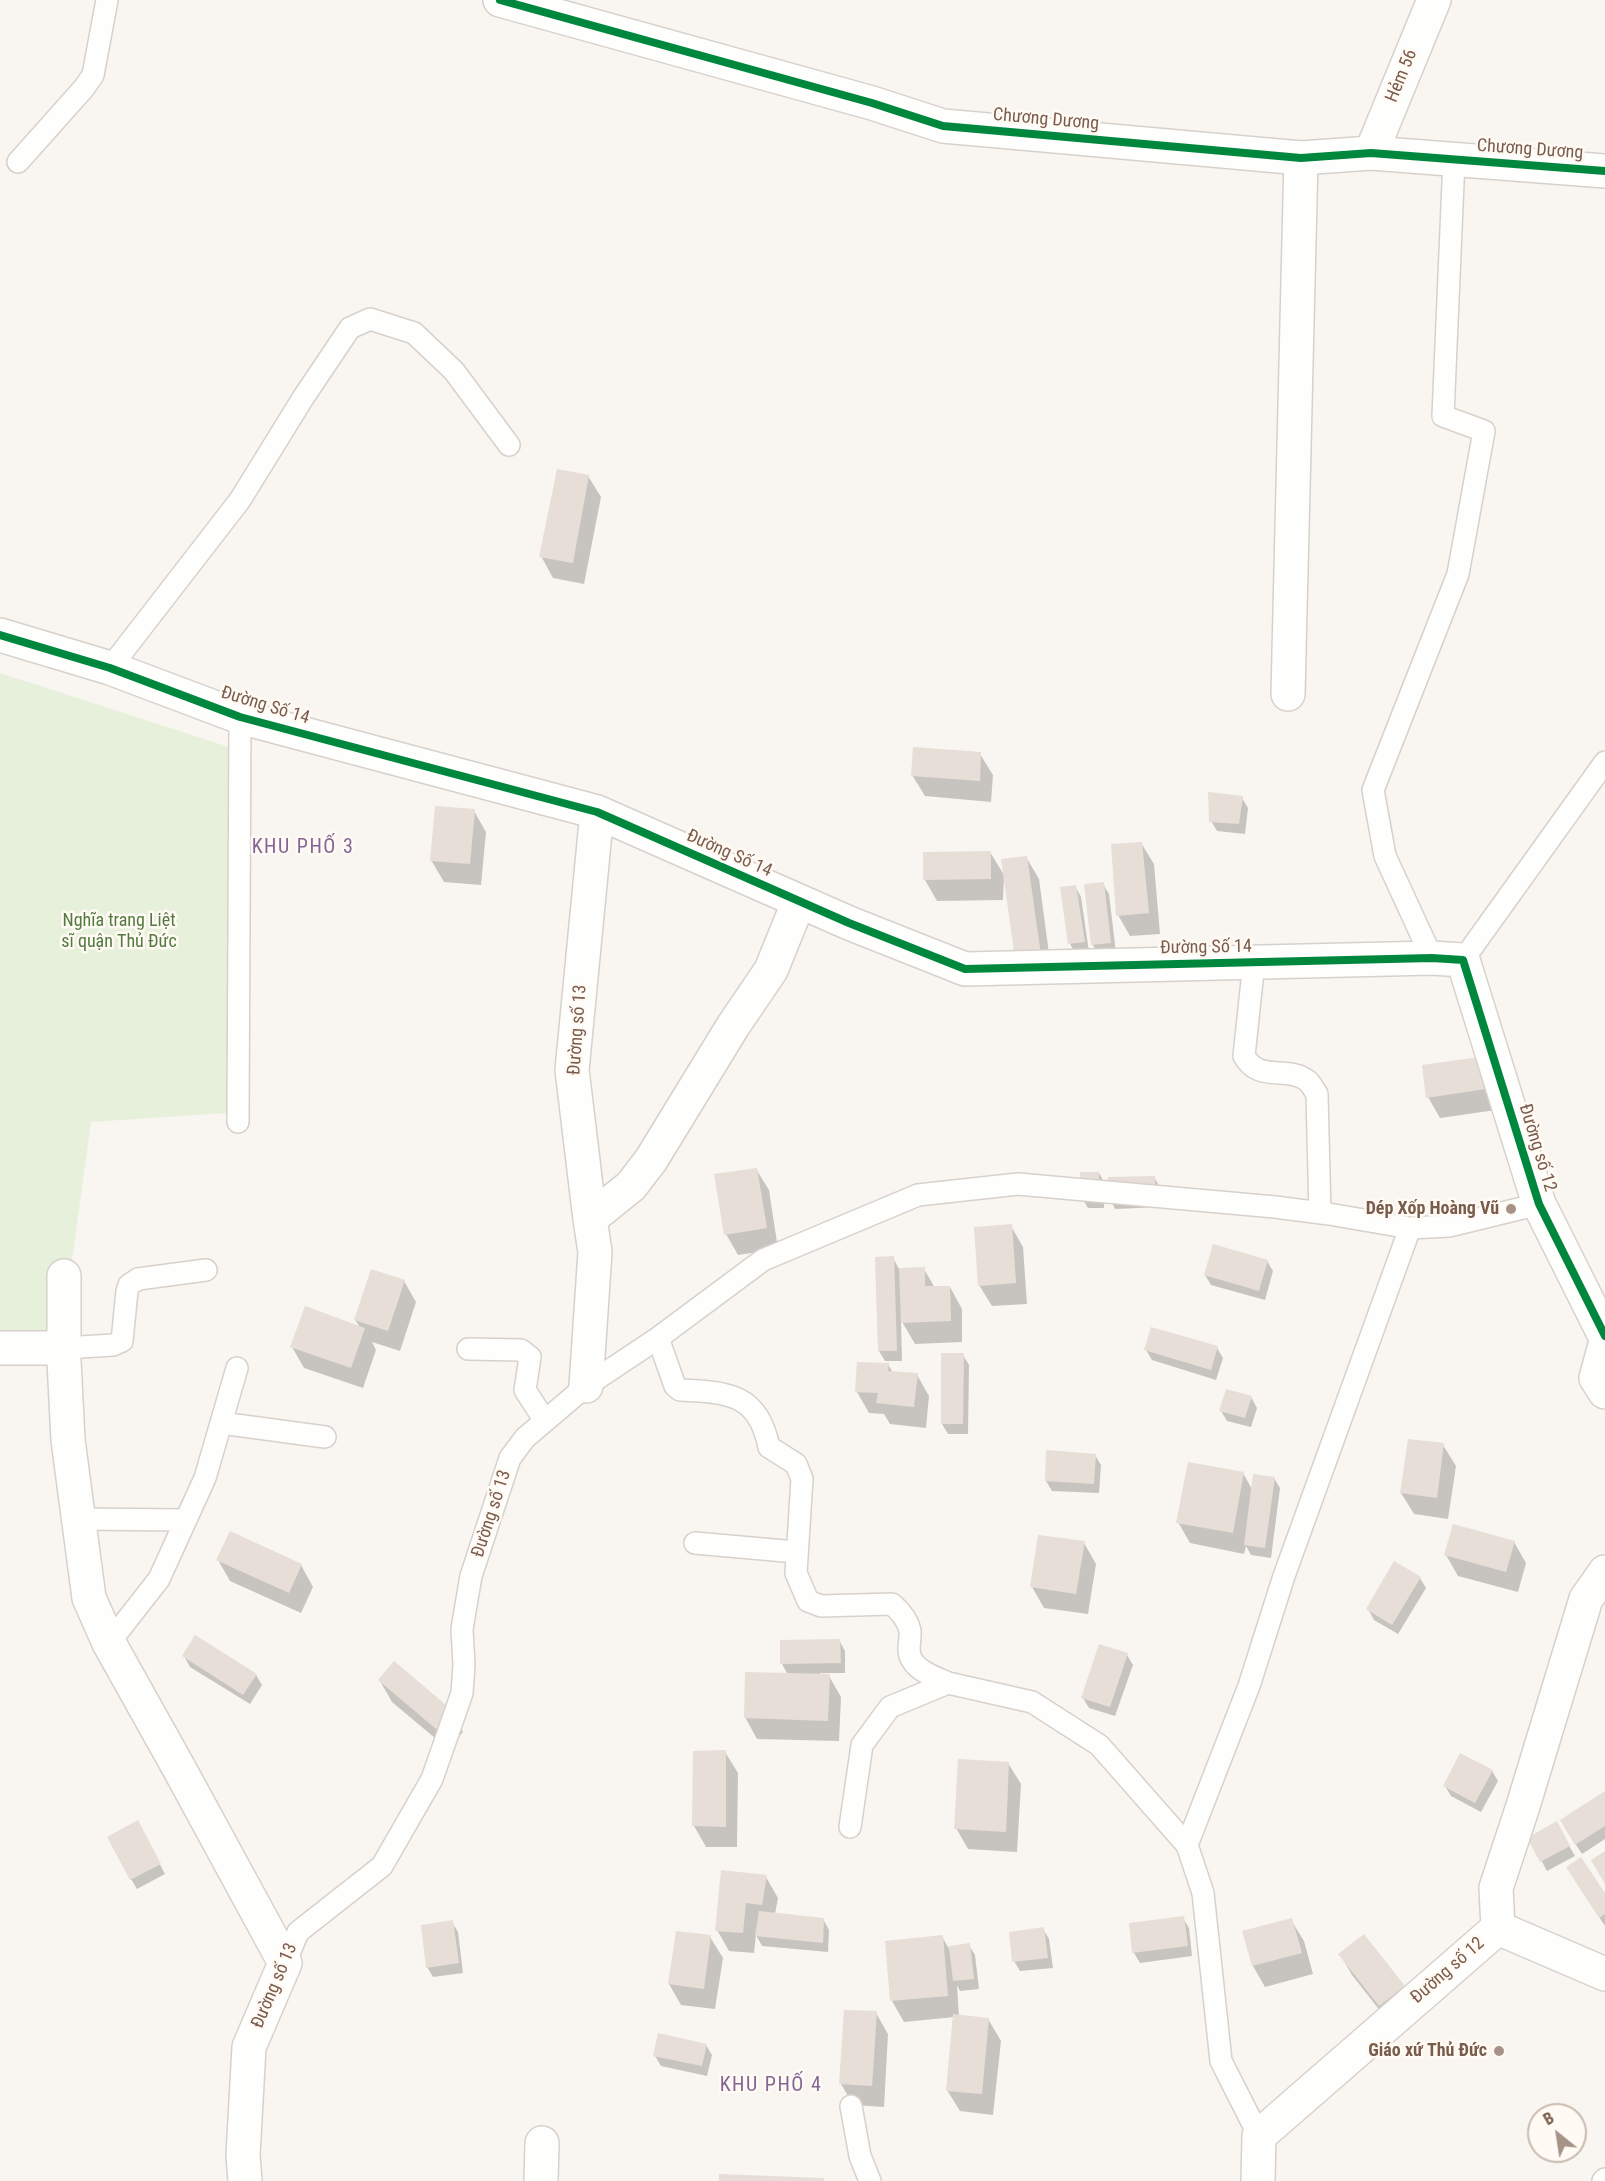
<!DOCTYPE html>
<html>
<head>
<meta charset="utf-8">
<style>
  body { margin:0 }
  #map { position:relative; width:1605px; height:2181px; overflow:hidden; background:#f9f5f0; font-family:"Roboto Condensed",sans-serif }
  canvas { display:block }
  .north { position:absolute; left:1527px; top:2103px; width:60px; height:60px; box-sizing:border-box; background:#fffaf3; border:2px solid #cabbb1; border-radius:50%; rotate:330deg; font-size:16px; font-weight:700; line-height:24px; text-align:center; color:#7a5c4d }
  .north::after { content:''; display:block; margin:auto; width:21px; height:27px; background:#a69286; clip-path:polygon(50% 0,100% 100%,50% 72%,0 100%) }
</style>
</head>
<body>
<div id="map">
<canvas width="1605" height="2181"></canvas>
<div class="north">B</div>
</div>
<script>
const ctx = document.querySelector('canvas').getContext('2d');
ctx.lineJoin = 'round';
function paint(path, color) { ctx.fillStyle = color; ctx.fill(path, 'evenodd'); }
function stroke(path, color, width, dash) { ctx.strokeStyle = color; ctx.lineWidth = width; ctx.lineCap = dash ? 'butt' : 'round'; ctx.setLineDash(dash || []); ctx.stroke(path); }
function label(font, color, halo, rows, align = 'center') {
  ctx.font = font + ' "Roboto Condensed",sans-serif'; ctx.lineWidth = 5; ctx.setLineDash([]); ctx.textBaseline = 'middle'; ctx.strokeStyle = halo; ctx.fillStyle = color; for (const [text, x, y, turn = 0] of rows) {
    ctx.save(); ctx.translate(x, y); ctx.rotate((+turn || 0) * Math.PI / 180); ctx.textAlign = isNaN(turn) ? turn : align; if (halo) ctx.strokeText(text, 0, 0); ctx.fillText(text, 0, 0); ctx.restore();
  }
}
paint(new Path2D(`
  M0,673L238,750L240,1112L91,1122L61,1341L0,1344Z`), '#e7f0db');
paint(new Path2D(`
  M588,476L601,497L584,584L553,578L541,556Z
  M980,754L993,775L991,802L925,796L912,775Z
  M1242,798L1248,808L1245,834L1217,831L1211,821Z
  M474,811L486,832L481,885L444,882L431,860Z
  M1141,843L1154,864L1160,934L1130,936L1118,915Z
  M990,852L1004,875L1003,900L937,901L925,880Z
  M1026,857L1039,879L1052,976L1028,979Z
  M1103,884L1109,894L1116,953L1098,955L1093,945Z
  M1075,886L1081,897L1089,952L1076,954L1070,944Z
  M1487,1058L1503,1109L1440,1118L1428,1097Z
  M756,1169L769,1190L778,1249L738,1255L726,1234Z
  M1099,1173L1105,1184L1104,1208H1088L1082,1198Z
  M1154,1177L1160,1187L1161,1207L1115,1209L1110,1198Z
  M1011,1226L1023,1247L1027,1304L992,1306L979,1285Z
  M893,1258L899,1269H924L935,1288L950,1287L962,1309V1342L915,1344L901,1320L902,1361H885L879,1351Z
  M1267,1261L1273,1271L1265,1300L1211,1285L1205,1275Z
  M404,1281L416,1302L400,1351L372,1342L376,1350L363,1388L304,1368L292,1347L360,1327L355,1320Z
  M1217,1348L1223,1358L1216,1380L1152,1360L1146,1350Z
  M963,1355L969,1365L968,1434H948L942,1424Z
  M888,1364L893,1373L917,1375L929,1396L926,1428L890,1424L884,1414L869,1413L857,1392Z
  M1251,1397L1257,1408L1251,1427L1227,1421L1221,1411Z
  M1443,1445L1456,1466L1448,1519L1414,1514L1401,1493Z
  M1095,1455L1101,1465L1099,1493L1052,1491L1046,1481Z
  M1243,1473L1253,1491L1274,1478L1280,1488L1271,1558L1251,1555L1246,1546L1244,1554L1190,1543L1178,1522Z
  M1514,1542L1526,1563L1518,1592L1458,1576L1446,1555Z
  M1084,1543L1096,1564L1088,1614L1044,1608L1032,1587Z
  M218,1560L301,1565L313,1587L301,1613L230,1581Z
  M1420,1578L1426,1588L1398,1634L1374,1620L1368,1609Z
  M839,1640L845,1651V1673H820V1676H829L841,1697L839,1741L757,1739L745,1717L788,1675L782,1664Z
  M1127,1655L1133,1665L1115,1716L1089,1708L1083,1698Z
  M184,1656L256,1675L262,1685L250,1704L190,1667Z
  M380,1681L450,1711L463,1732L448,1749L392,1702Z
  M725,1752L738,1773L737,1847H706L694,1826Z
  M1008,1763L1021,1784L1017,1852L968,1849L956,1828Z
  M1492,1771L1498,1781L1481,1812L1451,1796L1445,1786Z
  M1605,1795V1839L1582,1854L1567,1831Z
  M1556,1823L1575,1856L1547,1871L1529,1838Z
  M143,1832L165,1874L137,1889L131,1879Z
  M766,1877L778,1898L775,1914L823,1919L829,1930L828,1952L762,1946L756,1935L754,1953L729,1951L717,1930Z
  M1573,1877L1605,1896V1926Z
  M1183,1918L1189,1928L1192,1956L1140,1963L1134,1953L1131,1925Z
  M1291,1920L1304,1941L1313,1974L1265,1987L1253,1966Z
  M452,1922L458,1932L463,1973L433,1977L427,1967Z
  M1043,1929L1049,1939L1053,1968L1020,1971L1014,1961Z
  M1363,1936L1404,1987L1416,2008L1392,2026L1352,1975L1340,1954Z
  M710,1937L723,1958L715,2009L681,2005L669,1984Z
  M942,1937L951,1952L969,1945L975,1955L979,1989L960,1991L957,1985L959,2017L988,2019L1001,2041L993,2115L960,2111L947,2090L955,2017L904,2022L892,2001Z
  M876,2013L888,2034L884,2107L853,2105L841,2084Z
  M706,2045L712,2055L707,2076L661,2066L655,2056Z`), '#0003');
paint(new Path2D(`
  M557,469L589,475L573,563L539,557Z
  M913,747L981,752L980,781L911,776Z
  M1208,792L1243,796L1239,824L1209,822Z
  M435,806L475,809L470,864L430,861Z
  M1142,842L1149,913L1116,916L1111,844Z
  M991,851V879L923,880V852Z
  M1027,856L1041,955L1015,958L1001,859Z
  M1104,882L1111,943L1091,945L1084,884Z
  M1076,885L1085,942L1068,944L1060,887Z
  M1487,1056L1492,1088L1426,1098L1422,1065Z
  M757,1168L767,1228L724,1235L714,1174Z
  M1080,1172H1099V1198H1080Z
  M1155,1176L1156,1197L1108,1199V1177Z
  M1012,1224L1016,1283L978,1286L974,1227Z
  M1213,1244L1268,1260L1259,1291L1204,1275Z
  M894,1256L897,1351H878L875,1257Z
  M925,1267V1286H950L951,1321L901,1323L899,1268Z
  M371,1269L405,1280L388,1331L354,1320Z
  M305,1306L365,1328L351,1368L290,1347Z
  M1151,1327L1218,1346L1211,1370L1144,1350Z
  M941,1353H964L963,1424H941Z
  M857,1362L889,1363L888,1371L918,1373L914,1407L876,1403L878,1393L855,1392Z
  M1226,1389L1252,1396L1245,1418L1219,1411Z
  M1408,1439L1444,1443L1437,1498L1400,1493Z
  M1046,1450L1096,1454L1094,1484L1045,1481Z
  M1188,1462L1244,1472L1233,1533L1176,1523Z
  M1253,1474L1275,1477L1265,1548L1244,1545Z
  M1453,1524L1515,1541L1506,1572L1444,1555Z
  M230,1531L302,1564L289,1593L216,1560Z
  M1038,1535L1085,1541L1076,1594L1030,1587Z
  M1394,1561L1421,1577L1392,1625L1366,1609Z
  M195,1635L257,1674L243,1695L182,1656Z
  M840,1639L841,1663L780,1664V1640Z
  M1099,1644L1128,1653L1110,1707L1081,1698Z
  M394,1661L452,1710L436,1729L378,1680Z
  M745,1672L830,1674L828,1721L744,1718Z
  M726,1750V1827L692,1826L693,1751Z
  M1460,1753L1493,1770L1475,1803L1443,1786Z
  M958,1759L1009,1762L1006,1832L954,1829Z
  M1605,1791V1826L1575,1845L1560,1820Z
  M138,1820L161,1864L130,1880L107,1837Z
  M1557,1821L1570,1846L1540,1862L1527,1838Z
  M1605,1851V1884L1591,1860Z
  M1581,1857L1605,1893V1914L1599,1918L1566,1867Z
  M721,1870L767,1875L762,1905L746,1903L743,1933L715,1931Z
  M759,1911L824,1918L823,1943L755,1936Z
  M1184,1916L1188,1946L1132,1953L1129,1923Z
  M1292,1918L1302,1953L1252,1966L1242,1931Z
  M453,1920L459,1963L426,1968L421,1925Z
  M1044,1927L1048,1958L1012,1962L1009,1932Z
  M676,1931L711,1935L704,1989L668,1984Z
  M1364,1934L1405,1986L1379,2006L1338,1954Z
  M943,1935L948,1996L890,2001L885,1941Z
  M970,1943L974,1979L953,1981L949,1946Z
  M844,2010L877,2011L872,2086L839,2084Z
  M953,2014L989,2018L982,2094L946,2091Z
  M658,2033L707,2044L702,2066L653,2056Z
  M719,2174L824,2178V2181H719Z`), '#e6ded7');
const service = new Path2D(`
  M18,162L84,88L93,75L107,0
  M110,668L240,500L303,398L350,328L370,319L414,333L454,371L509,445
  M1432,958L1385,856L1373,790L1458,574L1484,431L1443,416L1454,159
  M1463,960L1605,762
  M1254,962L1244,1056C1260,1084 1288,1064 1309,1082C1312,1086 1315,1091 1317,1094L1320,1213
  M238,1122L240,717
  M658,1338L675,1386L680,1390C729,1392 758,1394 769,1447L796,1464L802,1479L796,1573L808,1601L821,1606L892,1604C900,1611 908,1620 910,1631C911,1641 906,1651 912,1660C919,1672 935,1677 948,1683
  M64,1348L113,1345L122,1341L127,1291L129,1285L138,1279L206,1270
  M468,1349L521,1350L530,1357L525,1390L545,1421
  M221,1423L325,1437
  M77,1519L186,1520
  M695,1543L796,1552
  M109,1643L159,1579L205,1478L237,1368
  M850,1827L862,1745L890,1707L948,1683L1032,1702L1099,1745L1187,1845
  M285,1963L298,1932L382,1866L432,1779L462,1693L464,1665L462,1629L471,1576L510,1458L525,1438L586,1386L658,1338L763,1260L918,1195L1018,1184L1275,1207L1329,1214L1410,1228L1449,1226L1539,1204
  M851,2106L860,2156L870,2181
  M1259,2136L1221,2061L1203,1893L1187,1845L1249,1686L1284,1576L1410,1228
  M1603,2181L1605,2179`);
const minor = new Path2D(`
  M1371,153L1434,0
  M0,635L110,668L240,717L597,812L849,923L965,969L1432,958L1463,960L1539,1204L1605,1336
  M1288,694L1301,158
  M590,1219L631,1186L651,1160L733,1026L771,970L799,901
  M64,1276V1360L68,1440L89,1598L109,1643L180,1770L285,1963L249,2047L243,2155L245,2181
  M1605,1345L1596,1378L1605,1392
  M0,1348H64
  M586,1386L595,1252L590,1219L572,1070L597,812
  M1498,1928L1605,1974
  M541,2181L542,2143
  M1258,2181L1259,2136L1498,1928L1496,1888L1523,1806L1586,1599L1605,1572`);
const tertiary = new Path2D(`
  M500,0L872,103L943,126L1301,158L1371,153L1605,171`);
stroke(service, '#d7d1cb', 24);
stroke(minor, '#d7d1cb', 36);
stroke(tertiary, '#d7d1cb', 36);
stroke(service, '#fefefd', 21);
stroke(minor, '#fefefd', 33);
stroke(tertiary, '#fefefd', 33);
stroke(new Path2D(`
  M500,0L872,103L943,126L1301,158L1371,153L1605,171
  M0,635L110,668L240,717L597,812L849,923L965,969L1432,958L1463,960L1539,1204L1605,1336`), '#00873e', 8);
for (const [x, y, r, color] of [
  [1511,1209,6,"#a69286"],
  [1499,2051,6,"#a69286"]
]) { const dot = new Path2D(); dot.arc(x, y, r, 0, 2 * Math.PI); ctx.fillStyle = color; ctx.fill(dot); stroke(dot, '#fffaf3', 2); }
label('18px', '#7a5c4d', '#fffaf3', [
  ["Hẻm 56",1402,76,-68],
  ["Chương Dương",1046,120,5],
  ["Chương Dương",1530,150,4],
  ["Đường Số 14",265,706,17],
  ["Đường Số 14",729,854,24],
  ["Đường Số 14",1206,948,-1],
  ["Đường số 13",578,1030,-86],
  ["Đường số 12",1537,1148,73],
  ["Đường số 13",492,1514,-72],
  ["Đường số 12",1448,1971,-41],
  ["Đường số 13",275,1986,-67]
]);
label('18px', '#537a41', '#fffaf3', [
  ["Nghĩa trang Liệt",119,921],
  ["sĩ quận Thủ Đức",119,942]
]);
label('bold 18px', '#7a5c4d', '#fffaf3', [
  ["Dép Xốp Hoàng Vũ",1499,1209],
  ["Giáo xứ Thủ Đức",1487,2051]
], 'right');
ctx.letterSpacing = '1.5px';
label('20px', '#846695', '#fffaf3', [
  ["KHU PHỐ 3",303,848],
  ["KHU PHỐ 4",771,2086]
]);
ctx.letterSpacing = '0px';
</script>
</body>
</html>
